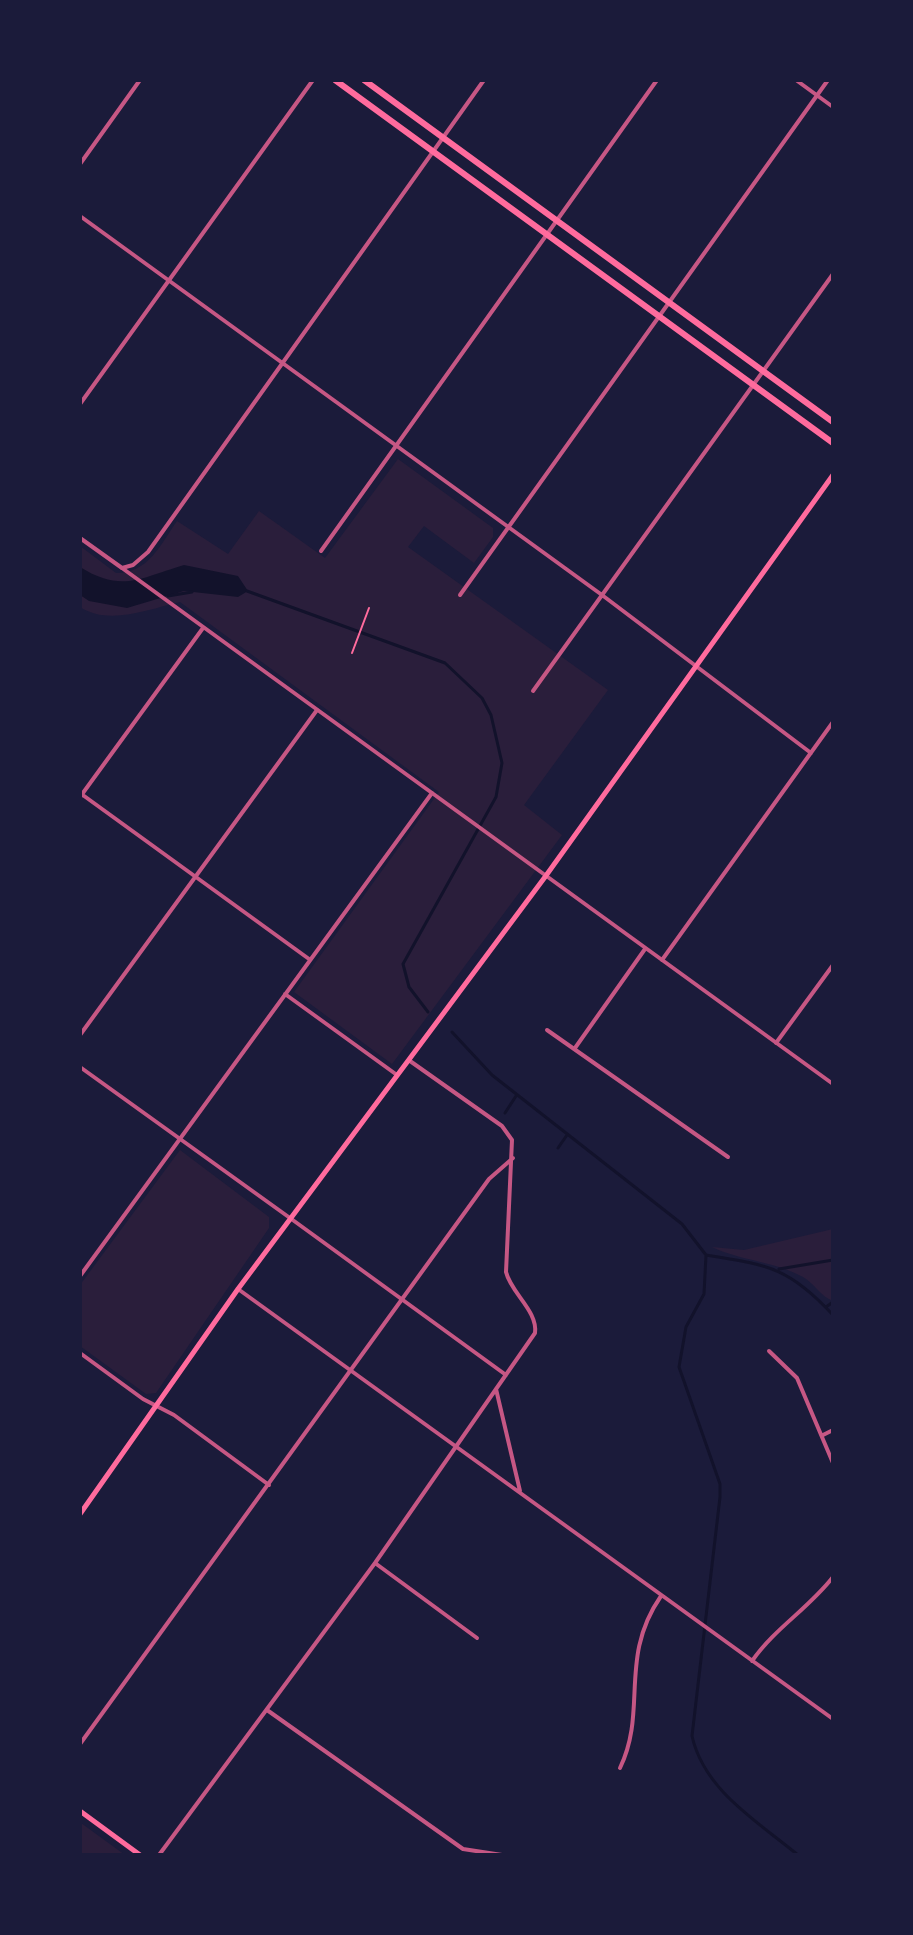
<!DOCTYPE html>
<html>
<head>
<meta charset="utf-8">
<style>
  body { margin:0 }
  #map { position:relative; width:913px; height:1935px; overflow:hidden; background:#1b1b3a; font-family:"Alegreya Sans",sans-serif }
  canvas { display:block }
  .frame { position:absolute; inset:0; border:82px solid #1b1b3a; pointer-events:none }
</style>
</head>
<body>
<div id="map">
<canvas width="913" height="1935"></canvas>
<div class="frame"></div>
</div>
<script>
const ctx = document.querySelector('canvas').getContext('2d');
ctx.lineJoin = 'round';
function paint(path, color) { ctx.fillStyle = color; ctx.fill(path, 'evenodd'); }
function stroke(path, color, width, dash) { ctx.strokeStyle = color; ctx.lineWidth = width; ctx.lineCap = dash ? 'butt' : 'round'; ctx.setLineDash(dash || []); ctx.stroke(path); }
paint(new Path2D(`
  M398,459L493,528V537L474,563L424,526L408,547L608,690L524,805L562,835L392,1064L294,992L439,792L180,602C149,609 109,626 80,607V546L116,573C149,573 160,545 177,521L228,554L259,511L325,558Z
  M180,1150L269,1217V1228L156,1393L146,1394L80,1346V1285Z
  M833,1229V1301C820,1296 815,1284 803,1277C774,1261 741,1261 712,1247L744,1250Z
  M81,1823L125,1855H80Z`), '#2a1e3b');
paint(new Path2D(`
  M184,565L238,576L248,591L238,597L184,591L127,608L89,601L80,595V567C122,593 140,578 184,565Z`), '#12122b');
stroke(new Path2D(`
  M247,591L445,663L482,698L491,715L502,763L496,797L403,964L409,987L428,1012
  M168,596L192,592
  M452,1032L492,1075L682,1224L706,1255L704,1294L686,1327L679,1367L720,1484V1497L692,1736C704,1790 757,1821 798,1855
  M505,1113L516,1096
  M558,1148L567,1135
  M706,1255C768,1265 789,1267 833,1315
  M779,1269L833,1260
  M826,1307L833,1302`), '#12122b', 3);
stroke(new Path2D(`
  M352,653L369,608`), '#ff6b9d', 2);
stroke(new Path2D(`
  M796,80L833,107
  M80,164L140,80
  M80,216L602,595L811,753
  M80,404L313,80
  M80,538L122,568L133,565L148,552L484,80
  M321,551L657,80
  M460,595L828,80
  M533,691L833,274
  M80,793L309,959
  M80,797L203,628
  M662,960L833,722
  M285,994L397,1075
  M547,1030L728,1157
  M80,1035L317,710
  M776,1043L833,965
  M575,1048L645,949
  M290,1218L506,1375
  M80,1276L432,793
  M238,1289L833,1719
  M769,1351L797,1378L833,1463
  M80,1353L143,1399L174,1415L269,1485
  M496,1389L520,1491
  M823,1435L833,1430
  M375,1563L477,1638
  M752,1661C775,1628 808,1609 833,1577
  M267,1710L463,1849L502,1855
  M80,1744L489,1179L513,1158
  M620,1768C648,1710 618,1658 661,1596
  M159,1855L375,1563L535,1333C538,1311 511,1293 506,1272L512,1140L502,1126L410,1061`), '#c65784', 4);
stroke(new Path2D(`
  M122,568L833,1084
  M80,1067L290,1218`), '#c65784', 4);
stroke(new Path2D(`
  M80,1514L238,1289L545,877L833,475
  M80,1811L140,1855`), '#ff6b9d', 5);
stroke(new Path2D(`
  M335,80L833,443
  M364,80L833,422`), '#ff6b9d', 6);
</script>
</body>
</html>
